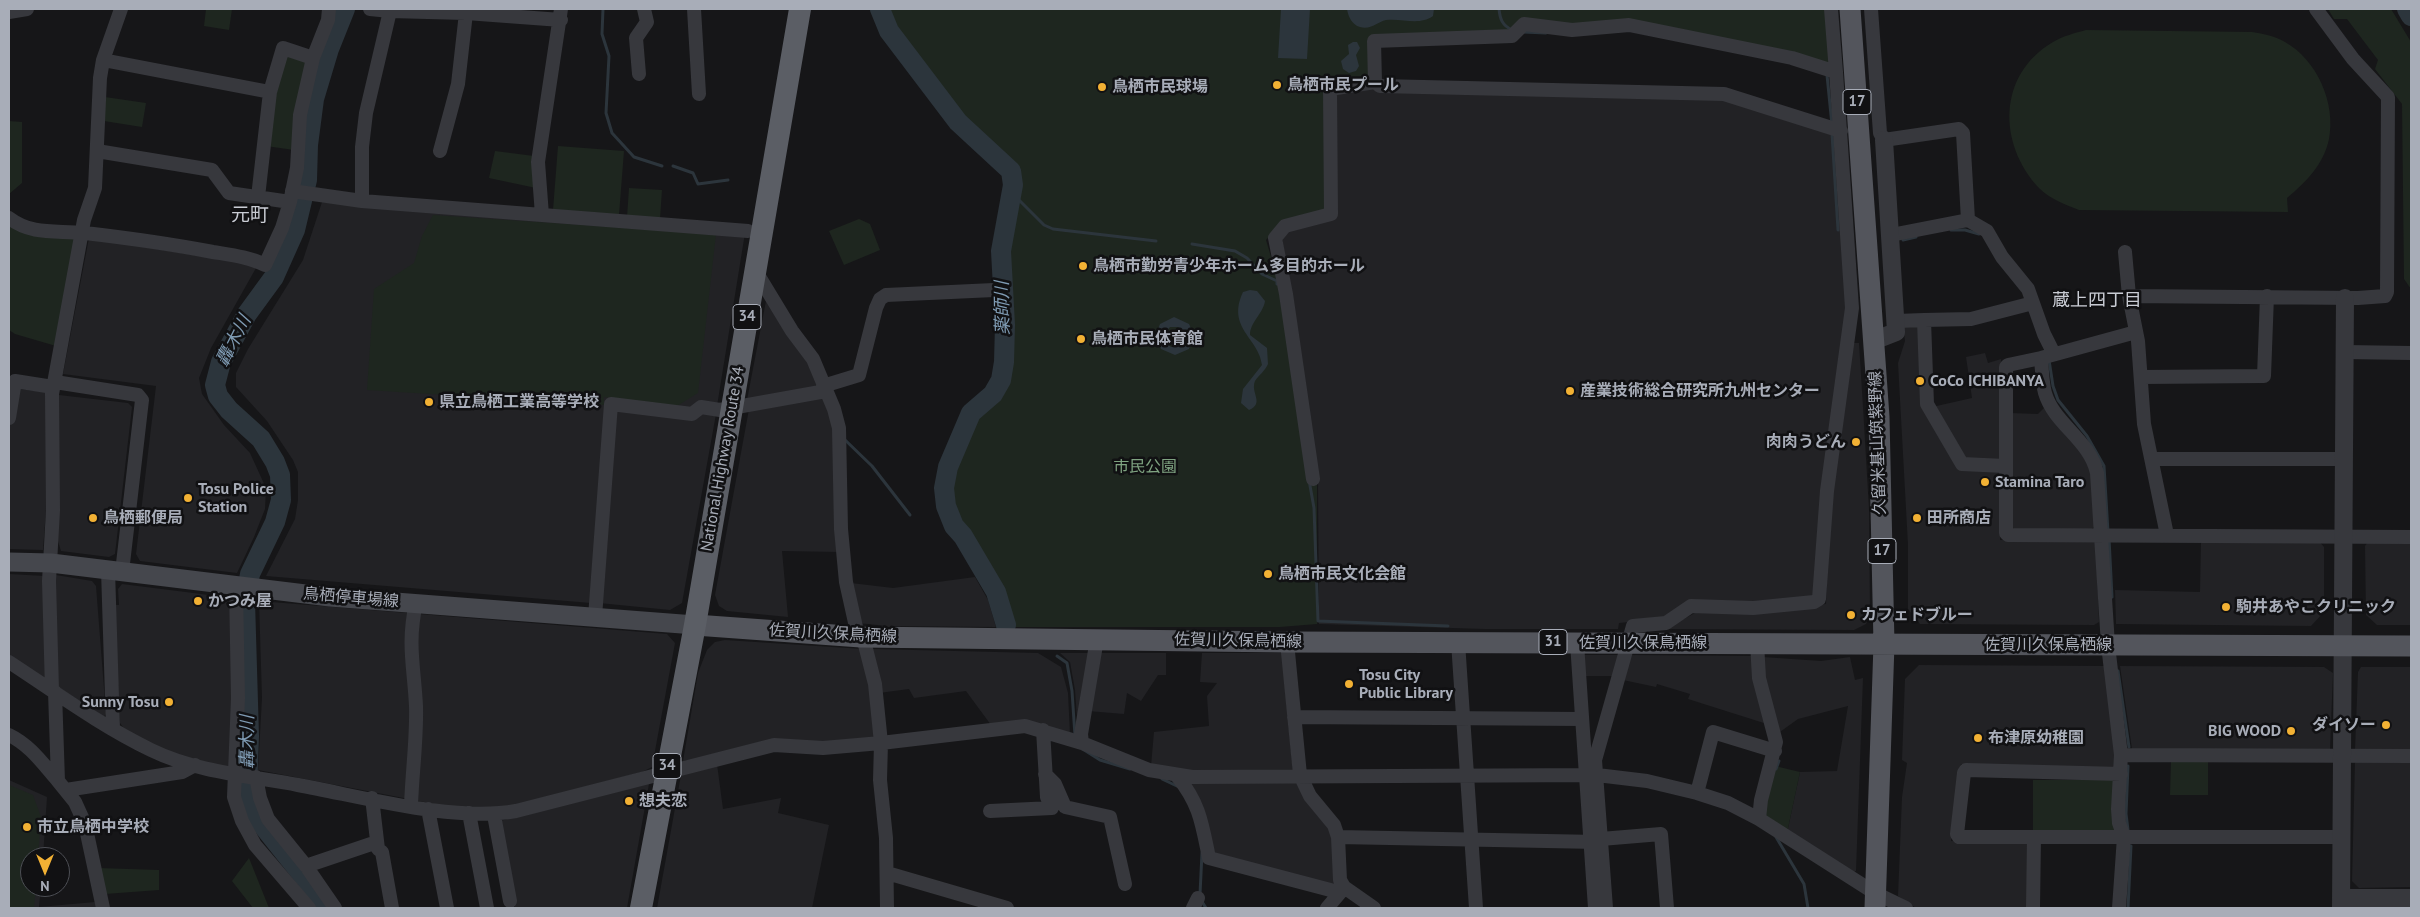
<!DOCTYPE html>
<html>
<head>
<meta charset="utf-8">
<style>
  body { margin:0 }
  #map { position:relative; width:2420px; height:917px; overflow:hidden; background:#161618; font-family:"PT Sans",sans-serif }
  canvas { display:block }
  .frame { position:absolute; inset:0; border:10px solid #a8adb8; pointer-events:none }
  .north { position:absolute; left:20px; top:847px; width:50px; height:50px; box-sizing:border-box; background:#111113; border:1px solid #4d4f55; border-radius:50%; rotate:180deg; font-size:14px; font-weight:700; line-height:20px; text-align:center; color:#a8adb8 }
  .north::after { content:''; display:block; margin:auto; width:18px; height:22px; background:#f2b134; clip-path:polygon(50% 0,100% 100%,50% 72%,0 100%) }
</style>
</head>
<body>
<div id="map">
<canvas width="2420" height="917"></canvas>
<div class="frame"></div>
<div class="north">N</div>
</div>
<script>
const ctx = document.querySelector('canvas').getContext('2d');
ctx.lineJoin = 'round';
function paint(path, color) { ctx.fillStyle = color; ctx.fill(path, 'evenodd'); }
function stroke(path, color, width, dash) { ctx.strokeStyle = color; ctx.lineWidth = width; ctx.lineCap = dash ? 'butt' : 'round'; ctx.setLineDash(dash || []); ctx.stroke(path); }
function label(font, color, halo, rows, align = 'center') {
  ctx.font = font + ' "PT Sans","Noto Sans JP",sans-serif'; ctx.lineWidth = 5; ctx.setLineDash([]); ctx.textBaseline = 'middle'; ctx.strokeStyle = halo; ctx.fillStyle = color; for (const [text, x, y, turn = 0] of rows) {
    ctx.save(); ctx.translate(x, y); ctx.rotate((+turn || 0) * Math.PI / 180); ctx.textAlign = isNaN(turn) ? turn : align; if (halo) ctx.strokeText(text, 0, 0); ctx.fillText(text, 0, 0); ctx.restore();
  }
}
paint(new Path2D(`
  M1375,87L1725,99L1836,133L1847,301L1813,598L1752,601H1693L1669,618L1619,623L1618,629H1485L1319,624L1318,481L1282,239L1333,93Z
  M322,202L745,233L717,406L690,410L609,400L591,603L266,576L295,519L298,500V472L293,460L267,421L236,387V373L248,349L303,260Z
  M89,238L249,264L256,268L211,348L199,378L202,394L224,425L250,453L266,488L265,509L254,537L237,573L140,561L136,554L156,386L63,374Z
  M766,301L804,355L818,385L813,389L747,400Z
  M1920,323L1924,409L1959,467L2000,469V540L2096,541L2099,622L2094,625L1920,624L1908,609V545L1898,363L1905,341L1903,325Z
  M1850,343H1859L1863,407L1869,509L1870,615L1866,624L1854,630L1664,629L1701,610H1770L1826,604L1829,494Z
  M1985,353L1988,363L2001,359L2000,462H1963L1932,407L1972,398L1966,357Z
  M9,376L11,377L9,388L46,392V510L43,550L9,549Z
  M59,395L128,403L132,407L115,554L109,557L61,551L57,538Z
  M826,397L836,427L840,552L782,551L788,617L727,611L719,606L715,595L749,409Z
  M2046,406L2080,445L2094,472L2097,525L2090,530H2015L2010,524V413L2038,414Z
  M612,407L703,411L716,414L682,603L670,610L599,603Z
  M2201,541H2319L2324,547V612L2311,626L2116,624L2115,590L2200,592Z
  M2368,542H2411V625H2377L2366,615L2365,546Z
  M9,574L45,576L47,680L9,655Z
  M56,575L92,581L96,586L106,714L104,717L56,686L53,580Z
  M975,577L988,600L996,627L887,626L858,623L851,583L893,588Z
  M122,584L233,598L231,769L175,756L125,730L120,723L114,605H119L118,589Z
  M259,601L667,634L675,643L652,767L642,772L517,805L474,809L445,806L258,770L262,698Z
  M725,640L863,649L878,740L683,761L698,673L707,650L715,642Z
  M873,649L1038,653L1061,667L1068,693L1070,734L991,725L966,691L914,698L909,689L879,693L870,652Z
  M1060,653H1090L1078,733L1075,690L1070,662Z
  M1097,653H1166V675H1158L1141,701L1127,693L1124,714L1088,711Z
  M1202,653H1282L1293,773L1187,772L1151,766L1154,732L1209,726L1207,696L1217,683L1200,682Z
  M1580,655H1620L1615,676H1582Z
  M1630,655L1755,656L1767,724L1688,699L1690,694L1657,684L1656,687L1623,680Z
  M1763,657L1821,661L1850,657L1855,680L1863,678L1856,871L1852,873L1787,833L1800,772L1837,771L1848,706L1798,719L1777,734L1763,679Z
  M1919,665L2105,666L2117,764L2110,770L2031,769L1961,764L1951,841L2030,842L2029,908H1916L1898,896L1902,797L1907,763L1902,760L1905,679Z
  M2120,666L2324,667L2333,673L2330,750L2132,749Z
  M2361,667H2411V750H2355L2358,672Z
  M2355,761H2411V887L2359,888L2352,881Z
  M717,764L723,809L781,798L778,813L829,825L812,908H657L681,775Z
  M9,780L47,797L43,857H30V887H41L39,907L95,902L97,908H9Z
  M1297,780L1333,834L1335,885L1214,855L1188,781Z
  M641,783L649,784L627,908H515L500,821Z`), '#222225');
paint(new Path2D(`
  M206,9H232L229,30L204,26Z
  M885,9H1827L1832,66L1629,21L1585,27L1522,21L1507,33L1371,38L1372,77L1327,85L1328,202L1324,212L1282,222L1266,240L1282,294L1317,483V624L1280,627H1009L998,587L955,514L948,498L946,486L949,470L973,421L1002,393L1007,377L1008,323L1005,264L1007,233L1017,182L1012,168L959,114L900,37Z
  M2328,9H2391L2411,42V289L2404,279L2402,104L2375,69L2378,60L2347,19H2334Z
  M2086,30L2252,32C2264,34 2275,36 2285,42C2317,60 2336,103 2329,139C2324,164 2306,182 2287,198L2288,212L2079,210C2066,205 2050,199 2039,188C1998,144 1997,75 2053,42C2063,36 2075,33 2086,30Z
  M284,54L307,62L294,150L266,146Z
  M105,97L146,103L142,127L104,121Z
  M9,121L22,122V183L9,194Z
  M558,146L624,151L619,215L553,210Z
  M495,151L534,156L536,188L489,178Z
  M629,188L662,190L660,219L627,217Z
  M433,215L716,234L698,393L677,406L604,397V405L367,390L374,289L414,263L422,236Z
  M859,219L870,224L880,250L844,265L829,231Z
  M9,223L77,237L56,346L15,334L9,330Z
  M2171,761H2208V795H2170Z
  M1775,766L1800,772L1787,833L1765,819L1764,794Z
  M2033,780H2112L2115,782L2116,829L2113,832H2033Z
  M9,785L33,795L41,817L38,857H30V887H36L34,908H9Z
  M249,858L269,908H253L232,881Z
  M98,868L159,870V890L105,894Z`), '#1e261f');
paint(new Path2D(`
  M1281,9H1310L1307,59L1278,58Z
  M1347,9H1434L1433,16C1419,26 1403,18 1386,20C1377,22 1371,30 1360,27C1352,25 1348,16 1347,9Z
  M1353,42H1357L1360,48L1356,55L1359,66L1356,71L1349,73L1343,69L1341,61L1349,54L1348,45Z
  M1250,290L1257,291L1265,301C1263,314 1250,322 1250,335L1267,348L1268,364C1265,371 1259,375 1255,381C1250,393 1265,403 1249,410L1241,403L1243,389L1262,365C1259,338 1226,328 1243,292Z
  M1174,317L1189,324L1193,333L1189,349L1175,355L1161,349L1156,334L1160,324ZM1170,327H1178L1185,332V340L1180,346L1171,347L1165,341V333Z`), '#2c353c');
stroke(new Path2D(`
  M603,9L602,34L609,56L606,113L612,133L634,157L662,166
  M1499,9C1500,19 1502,25 1512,30
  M1523,32L1546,33
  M1827,75L1832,125
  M1832,134L1838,230
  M673,166L693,173L698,184L728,180
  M1011,192L1044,225L1053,229L1156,241
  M1951,230H1965L1979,234
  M1903,240L1916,237
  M1192,244L1235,251L1247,258L1262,274L1277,281V284
  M2049,360L2053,386L2058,400L2087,436L2104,466L2108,532
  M843,438L872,466L910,515
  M1309,480L1314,508L1318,621L1448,626
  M2109,538L2112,597
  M1057,656L1067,663L1072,691L1075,736
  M2118,671L2129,747
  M1081,748L1100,760L1130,769
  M2128,766L2126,814L2128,830
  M1776,769L1779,761
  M1162,779L1179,787
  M1776,837L1804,884L1808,908
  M1200,894L1202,853
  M1201,900L1206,908
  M2128,908L2131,846`), '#2c353c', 3);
stroke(new Path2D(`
  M880,9L889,31L958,122L1011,171L1013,185L1001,251L1005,325L1004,362L1001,380L993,394L971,413L948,467L944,488L946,506L954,526L963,536L996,592L1006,625
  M2407,9L2411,16
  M323,908L316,892L256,817L247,793L249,736L245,601L250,574L275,522L281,500L280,475L275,462L261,439L229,410L218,396L215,385L221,362L247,314L274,277L295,230L307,180L308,145L314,99L329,49L345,9`), '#2c353c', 20);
stroke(new Path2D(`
  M370,9L390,11L466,13L561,20
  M694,9L699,94
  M1831,9L1836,72
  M1871,9L1880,133L1884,140L1959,129L1963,133L1968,220L1891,235
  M9,12L27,9
  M103,60L270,92
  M639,74L636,38L647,22L644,9
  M1375,82L1374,41L1512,36L1524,24L1572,30L1629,25L1792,58L1836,72L1852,308L1827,491L1819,599L1814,602L1753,608L1691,606L1666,623L1633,626L1595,760L1606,908
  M97,151L212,170L229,193L290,202L297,168L300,115L313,58L328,20L329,9
  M440,151L458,84L466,13
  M292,191L362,201L748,231
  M258,197L270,92L283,48L313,58
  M362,201V147L366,113L390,11
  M542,215L538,162L561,9
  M9,218C33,236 56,230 85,233C128,238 171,244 213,252C231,255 249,257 265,265L282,228L290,202
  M1968,220L1987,231L2002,257L2028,289L2044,334L2054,354
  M2125,252L2129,296
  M755,270L792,331L813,359L834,409L839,428L841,529L846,582L856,627L865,645L875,684L881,743L880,780L886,838L887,908
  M1924,320L1971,319L2033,303
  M1897,321L1924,320L1927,404L1962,464L2005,466
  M2136,332L2041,358L2008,365L2006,367V533L2008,535L2411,537
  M2345,352L2411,353
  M2041,358C2042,369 2042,382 2045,393C2054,424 2090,440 2097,473L2108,645L2121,755L2118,809L2119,823L2124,837L2119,908
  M2142,377L2264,376L2267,296
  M55,382L138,395L142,400L122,572
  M823,386L859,375L876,308L880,299L886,295L994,290
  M9,418L15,381L53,387
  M2152,459H2344
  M1313,479L1286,294L1275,238L1285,226L1331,214L1330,89L1375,82L1380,86L1724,94L1841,131
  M2167,535L2144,424L2138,341L2129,296L2358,298L2385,296L2387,292L2388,97L2353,59L2316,9
  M108,570L113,728
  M236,586L238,698L234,797L242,821L255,845L309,908
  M595,617L611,404L692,414L701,407L720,410L826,391
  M1287,642L1300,775L1310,796L1334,825L1338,837L1340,880L1344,887L1374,908
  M1458,642L1476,908
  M1577,643L1595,908
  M1757,643L1759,678L1776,742L1761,800L1759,819
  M9,662C55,692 101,726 151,750C196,772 250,776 298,785C364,797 452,822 516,811L774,745L823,748L881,743L1025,726L1082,743L1149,770L1192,777L1597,775L1647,781L1697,793L1728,803L1759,819L1875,893L1906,908
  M52,690L49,581L53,510L52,394L84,220L95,188L100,78L103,60L121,9
  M55,692L58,781L75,802L85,824L103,908
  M1294,717L1581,719
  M9,735C30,745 43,764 58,781
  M1082,743L1081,734L1097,639
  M2121,755L2411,756
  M1045,774L1055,784L1065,807L1110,817L1125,884
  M2121,774L1966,770L1964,773L1957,834L1959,837H2341
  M1177,776C1200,804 1202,824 1209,858L1338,892
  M256,777L260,798L268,819L306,866L335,908
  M66,790L182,772L195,765
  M1697,793L1713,732L1775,751
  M372,798L378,849L382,852L392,908
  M411,806C412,773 417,739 416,706C414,666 407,644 416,603
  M428,809L447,908
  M990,811L1052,808L1047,797L1043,730
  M469,813L487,908
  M494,815L510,901
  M1338,837L1598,842
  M1601,839L1661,834L1667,908
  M306,866L377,842
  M887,873L1007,908
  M1193,908L1198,898
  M1327,908L1344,888
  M2033,908L2034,837`), '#37383d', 14);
stroke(new Path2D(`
  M1873,341L1896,332L1884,140
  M2341,898H2411
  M2341,908L2345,298`), '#37383d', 18);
stroke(new Path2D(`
  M9,562L51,563L330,597L695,625`), '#45474d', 19);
stroke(new Path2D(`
  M1850,9L1879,417L1884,644L1875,908
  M695,625L861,637L1287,642L2411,646`), '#53555c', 21);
stroke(new Path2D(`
  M641,908L695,625L800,9`), '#5b5e65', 22);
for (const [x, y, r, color] of [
  [1277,85,5,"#f2b134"],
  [1102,87,5,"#f2b134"],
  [1083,266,5,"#f2b134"],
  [1081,339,5,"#f2b134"],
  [1920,381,5,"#f2b134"],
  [1570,391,5,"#f2b134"],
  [429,402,5,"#f2b134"],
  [1856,442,5,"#f2b134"],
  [1985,482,5,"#f2b134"],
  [188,498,5,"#f2b134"],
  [93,518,5,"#f2b134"],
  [1917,518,5,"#f2b134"],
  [1268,574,5,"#f2b134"],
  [198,601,5,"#f2b134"],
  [2226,607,5,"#f2b134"],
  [1851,615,5,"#f2b134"],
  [1349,684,5,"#f2b134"],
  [169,702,5,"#f2b134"],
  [2386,725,5,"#f2b134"],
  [2291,731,5,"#f2b134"],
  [1978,738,5,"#f2b134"],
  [629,801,5,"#f2b134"],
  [27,827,5,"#f2b134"]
]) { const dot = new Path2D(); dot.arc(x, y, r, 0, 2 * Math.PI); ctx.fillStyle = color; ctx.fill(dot); stroke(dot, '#111113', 2); }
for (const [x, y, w] of [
  [1857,102,28],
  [747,317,28],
  [1882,551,28],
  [1553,642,28],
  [667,766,28]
]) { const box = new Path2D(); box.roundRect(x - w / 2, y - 12.5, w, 25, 4); ctx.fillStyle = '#111113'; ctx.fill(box); stroke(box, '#a8adb8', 1); }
label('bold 15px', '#a8adb8', null, [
  ["17",1857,102],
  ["34",747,317],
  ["17",1882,551],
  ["31",1553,642],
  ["34",667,766]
]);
label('bold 16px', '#a8adb8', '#111113', [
  ["鳥栖市民プール",1287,85],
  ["鳥栖市民球場",1112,87],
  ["鳥栖市勤労青少年ホーム多目的ホール",1093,266],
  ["鳥栖市民体育館",1091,339],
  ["CoCo ICHIBANYA",1930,381],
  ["産業技術総合研究所九州センター",1580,391],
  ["県立鳥栖工業高等学校",439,402],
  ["肉肉うどん",1846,442,"right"],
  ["Stamina Taro",1995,482],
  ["Tosu Police",198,489],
  ["Station",198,507],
  ["鳥栖郵便局",103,518],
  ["田所商店",1927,518],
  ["鳥栖市民文化会館",1278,574],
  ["かつみ屋",208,601],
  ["駒井あやこクリニック",2236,607],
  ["カフェドブルー",1861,615],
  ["Tosu City",1359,675],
  ["Public Library",1359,693],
  ["Sunny Tosu",159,702,"right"],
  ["ダイソー",2376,725,"right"],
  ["BIG WOOD",2281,731,"right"],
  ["布津原幼稚園",1988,738],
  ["想夫恋",639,801],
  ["市立鳥栖中学校",37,827]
], 'left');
label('16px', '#a8adb8', '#111113', [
  ["久留米基山筑紫野線",1878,443,-92],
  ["National Highway Route 34",723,459,-80],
  ["鳥栖停車場線",351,598,5],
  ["佐賀川久保鳥栖線",833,634,3],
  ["佐賀川久保鳥栖線",1238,641,1],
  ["佐賀川久保鳥栖線",1643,643],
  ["佐賀川久保鳥栖線",2048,645]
]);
label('16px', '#7fa381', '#111113', [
  ["市民公園",1145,467]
]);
label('18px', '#c9ccd4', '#111113', [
  ["蔵上四丁目",2097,301]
]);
label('italic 18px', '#7f9bb3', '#111113', [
  ["薬師川",1003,308,-91],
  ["轟木川",234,341,-63],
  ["轟木川",248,742,-90]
]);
label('19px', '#c9ccd4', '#111113', [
  ["元町",250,216]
]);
</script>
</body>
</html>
